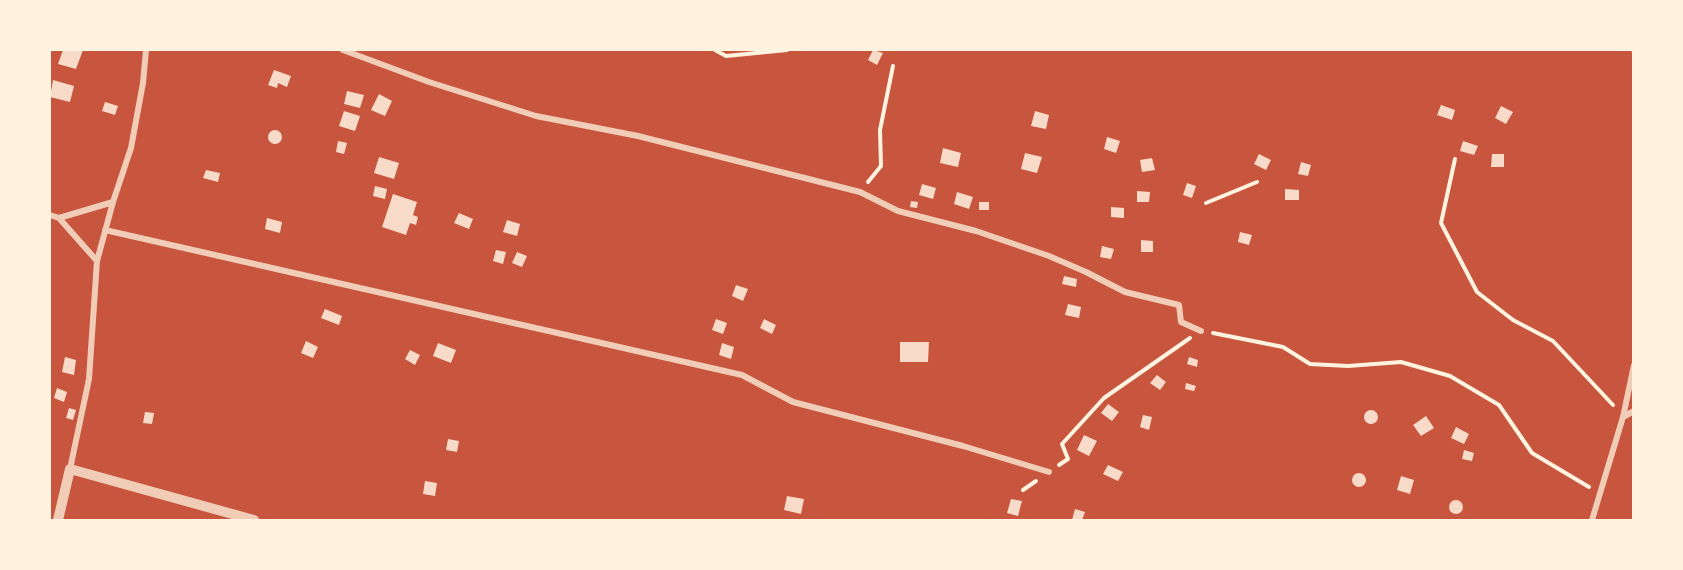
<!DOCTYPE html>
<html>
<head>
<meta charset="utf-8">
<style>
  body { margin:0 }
  #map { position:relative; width:1683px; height:570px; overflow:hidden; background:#c8553d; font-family:"Public Sans",sans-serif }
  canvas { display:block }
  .frame { position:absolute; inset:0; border:51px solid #fff3e0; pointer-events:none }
</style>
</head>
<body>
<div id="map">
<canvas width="1683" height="570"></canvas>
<div class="frame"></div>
</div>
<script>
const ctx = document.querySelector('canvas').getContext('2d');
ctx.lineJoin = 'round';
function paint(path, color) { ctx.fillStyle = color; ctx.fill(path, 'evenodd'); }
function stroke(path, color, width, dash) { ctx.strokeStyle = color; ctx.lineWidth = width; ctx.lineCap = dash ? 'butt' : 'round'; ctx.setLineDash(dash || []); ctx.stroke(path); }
paint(new Path2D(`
  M63,50H83L76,69L58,64Z
  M873,50L883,53L877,65L868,60Z
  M274,70L291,76L287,87L278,83L277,88L268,85Z
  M53,80L74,86L70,102L50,97Z
  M347,91L364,95L360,108L344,104Z
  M379,94L392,101L385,116L371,110Z
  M105,102L118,106L115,115L102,111Z
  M1441,105L1455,110L1452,120L1437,115Z
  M1501,106L1513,112L1506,124L1495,118Z
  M344,111L360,116L355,131L339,126Z
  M1035,111L1049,115L1046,129L1031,126Z
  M268 137a7 7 0 1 1 14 0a7 7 0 1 1-14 0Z
  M1107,137L1120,141L1116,153L1104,149Z
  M338,141L347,143L344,154L336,152Z
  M1463,141L1478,146L1474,155L1460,151Z
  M943,148L961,153L958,167L940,163Z
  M1025,153L1042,157L1037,173L1021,169Z
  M1259,154L1271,160L1266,170L1254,164Z
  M1492,154H1504V167H1491Z
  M379,157L399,163L394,179L374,173Z
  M1152,158L1155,170L1142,172L1140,160Z
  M1301,162L1311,165L1308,176L1298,174Z
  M206,170L220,173L218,182L203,178Z
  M1187,183L1196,186L1192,198L1183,195Z
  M922,184L936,188L933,199L919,195Z
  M375,186L387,189L385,199L373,196Z
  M1285,189L1299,190V200H1285Z
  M1137,191L1150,192L1149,202H1137Z
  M957,192L973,197L969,209L954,204Z
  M393,194L417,202L413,215L418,217L416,225L410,223L406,235L382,227Z
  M911,201L918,202L917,208L910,207Z
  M979,202H989V210H979Z
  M1111,207L1124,208V218L1111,217Z
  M459,213L473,219L469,229L454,223Z
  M267,218L282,222L280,233L265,229Z
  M507,220L520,224L517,236L503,232Z
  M1240,232L1252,235L1249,245L1238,242Z
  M1141,240L1153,241V252H1141Z
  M1102,246L1114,249L1111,259L1100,257Z
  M496,250L506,252L503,264L493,261Z
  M517,252L527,256L522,267L512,263Z
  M1064,276L1077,279L1076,287L1062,284Z
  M736,285L748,289L743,301L732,296Z
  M1068,304L1081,307L1079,318L1065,315Z
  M325,309L342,316L339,325L321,318Z
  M716,319L727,323L723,334L712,330Z
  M764,319L776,325L772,334L760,328Z
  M306,341L318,347L313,358L301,353Z
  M900,342H929L928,362H900Z
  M438,343L456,350L451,363L433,356Z
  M722,343L734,347L731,359L719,355Z
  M410,350L420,355L415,365L405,359Z
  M65,357L76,360L74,375L62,372Z
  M1189,357L1198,360L1197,367L1187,364Z
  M1157,375L1166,382L1160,390L1150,383Z
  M1186,383L1196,386L1194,391L1185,389Z
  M57,388L67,392L64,402L54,398Z
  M1108,404L1119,412L1112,421L1101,413Z
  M69,408L76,410L73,420L66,418Z
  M1364 417a7 7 0 1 1 14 0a7 7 0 1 1-14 0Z
  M145,412L154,413L152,424L143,423Z
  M1143,415L1152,417L1149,430L1140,427Z
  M1426,416L1434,428L1421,436L1413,425Z
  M1456,427L1469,434L1464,444L1451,438Z
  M1084,435L1097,441L1089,456L1077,450Z
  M448,439L459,441L457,452L446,450Z
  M1464,450L1474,453L1472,461L1462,459Z
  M1108,465L1123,472L1118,481L1103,474Z
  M1352 480a7 7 0 1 1 14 0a7 7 0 1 1-14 0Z
  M1401,476L1414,480L1410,494L1397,490Z
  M425,481L437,483L435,496L423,494Z
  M787,496L804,499L801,514L784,510Z
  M1011,499L1022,501L1018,516L1007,513Z
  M1449 507a7 7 0 1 1 14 0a7 7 0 1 1-14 0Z
  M1075,509L1085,512L1082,520H1072Z`), '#f7dbc8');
stroke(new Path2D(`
  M715,50L726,56L787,50
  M1633,50H1634
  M1455,159L1441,223L1477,292L1513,320L1553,341L1613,405
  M868,182L881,166L880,130L893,66
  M1206,203L1257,182
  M1213,333L1283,347L1310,364L1348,366L1401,362L1450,376L1499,405L1532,453L1589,487
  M1059,465L1068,459L1062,444L1104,398L1190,338
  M1023,490L1036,481`), '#fff3e0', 4);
stroke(new Path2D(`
  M343,50L429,82L536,116L638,136L860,192L898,211L976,231L1049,256L1086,272L1125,292L1179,305L1181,322L1201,331
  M50,215L59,218L97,261
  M59,218L113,202
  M105,230L742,375L793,402L963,446L1049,472
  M1623,417L1634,411
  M70,469L89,379L97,261L113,202L131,148L143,83L146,50
  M1592,520L1623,417L1634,365`), '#f1ccb7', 6);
stroke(new Path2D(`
  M58,520L70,469L254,520`), '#f1ccb7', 10);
</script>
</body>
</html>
